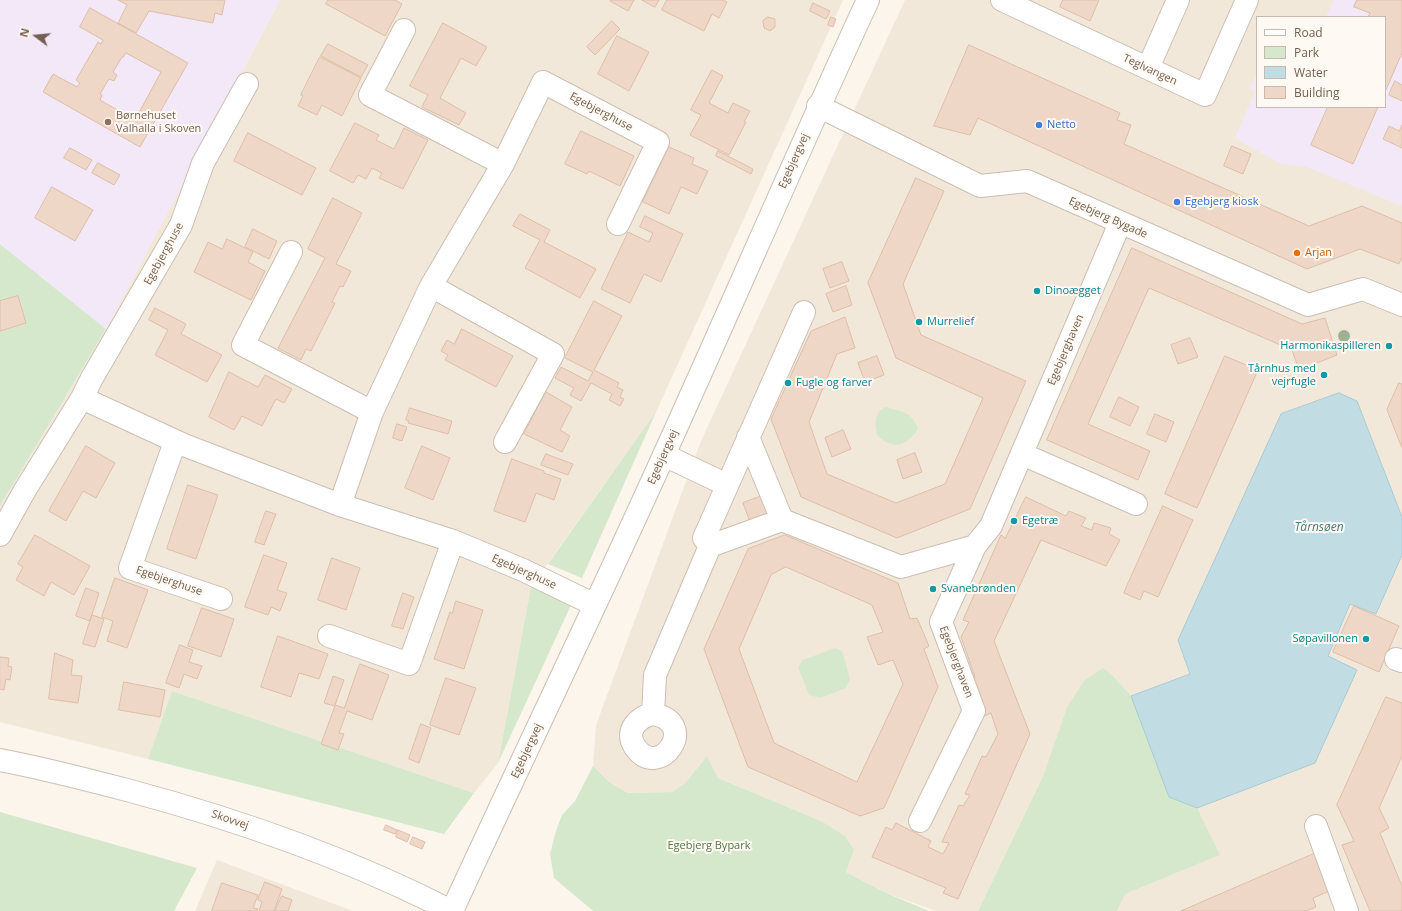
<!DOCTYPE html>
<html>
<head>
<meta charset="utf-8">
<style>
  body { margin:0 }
  #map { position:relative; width:1402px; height:911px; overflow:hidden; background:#fbf5eb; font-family:"Open Sans",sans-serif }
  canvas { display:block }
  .legend { position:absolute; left:1256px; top:16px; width:130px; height:92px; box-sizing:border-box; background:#fef9f2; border:1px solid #c7bbb1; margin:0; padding:5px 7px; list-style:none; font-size:12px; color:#745e50 }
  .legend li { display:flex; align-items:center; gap:8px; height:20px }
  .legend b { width:20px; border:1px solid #c7bbb1 }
  .north { position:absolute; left:16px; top:16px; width:40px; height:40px; -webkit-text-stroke:3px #fef9f2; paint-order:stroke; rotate:286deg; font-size:11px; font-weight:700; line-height:16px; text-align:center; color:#745e50 }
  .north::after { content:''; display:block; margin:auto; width:14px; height:18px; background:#745e50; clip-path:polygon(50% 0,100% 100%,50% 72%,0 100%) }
</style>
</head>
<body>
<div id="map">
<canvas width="1402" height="911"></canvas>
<ul class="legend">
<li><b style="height:5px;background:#fff"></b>Road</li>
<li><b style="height:11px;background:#d6e8cb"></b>Park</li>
<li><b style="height:11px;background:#c1dde3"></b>Water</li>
<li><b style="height:11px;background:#eed7c6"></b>Building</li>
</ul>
<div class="north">N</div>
</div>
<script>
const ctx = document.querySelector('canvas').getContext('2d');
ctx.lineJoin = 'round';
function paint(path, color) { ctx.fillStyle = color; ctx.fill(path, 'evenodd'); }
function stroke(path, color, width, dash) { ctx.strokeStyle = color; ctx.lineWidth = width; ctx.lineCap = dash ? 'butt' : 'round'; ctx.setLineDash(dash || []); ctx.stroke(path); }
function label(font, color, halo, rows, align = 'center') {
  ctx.font = font + ' "Open Sans",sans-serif'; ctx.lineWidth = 4; ctx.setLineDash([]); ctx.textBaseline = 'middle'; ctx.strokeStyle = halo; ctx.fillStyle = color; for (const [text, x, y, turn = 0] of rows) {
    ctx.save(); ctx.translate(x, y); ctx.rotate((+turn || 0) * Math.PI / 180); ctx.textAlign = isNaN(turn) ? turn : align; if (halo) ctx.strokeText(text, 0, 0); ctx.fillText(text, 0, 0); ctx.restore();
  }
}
paint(new Path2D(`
  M280,0H843L657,410L531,587L498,763L474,793L172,691L148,759L0,722V506L106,329Z
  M905,0H1402V911H1117L1124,894L1220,855L1067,707L1043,776L978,911H936L886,893L846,872L854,850L821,821L718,778L707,756L685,783L672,792L628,793L609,782L593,766L596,725L701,441ZM1257,17H1385V107H1257Z
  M217,860L353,911H195Z`), '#f2e8da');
paint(new Path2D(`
  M0,0H280L106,329L0,244Z
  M1334,0H1402V206L1307,167L1281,164L1235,138L1255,92L1250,89L1257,72V107H1385V17H1326Z`), '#f2e8f8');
paint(new Path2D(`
  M0,244L106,329L0,506Z
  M885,407C902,412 912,411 918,429C912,439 900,449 888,443C884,442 880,437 877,435C875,424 874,413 885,407Z
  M657,410L582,578L548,564Z
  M531,587L572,603L498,763Z
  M835,648L842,651L850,679L846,688L820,698L809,695L798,667L803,660Z
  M1103,668L1114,677L1131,696L1169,797L1197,808L1220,855L1125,894L1117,911H978L1043,776L1067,707L1084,681Z
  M172,691L474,793L444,834L148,759Z
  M707,756L718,778L821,821L845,836L854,850L846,872L886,893L929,911H593L554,878L550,854L556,831L562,815L575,801L593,766L609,782L628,793L672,792L685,783Z
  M0,812L197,868L174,911H0Z`), '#d6e8cb');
const water = new Path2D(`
  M1339,393L1357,401L1402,517V555L1376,614L1350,604L1328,656L1357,670L1315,763L1197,808L1169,797L1131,696L1190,674L1178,640L1281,414Z`);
paint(water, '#c1dde3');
stroke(water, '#a8ccd4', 1);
const building = new Path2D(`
  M118,0H225L222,15L215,13L213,23L149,11L136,33L118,23L127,5Z
  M328,0H395L402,4L385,36L326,4Z
  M611,0H634L628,11L610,1Z
  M642,0H659L655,7Z
  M667,0H723L727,2L719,18L712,14L704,31L662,10Z
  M1063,0H1099L1090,21L1060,7Z
  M1357,0H1402V53L1385,92V17H1368L1370,13L1354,7Z
  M813,3L830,11L826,19L810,11Z
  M90,8L188,63L140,147L43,92L53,74L77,87L80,83L76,80L98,42L101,44L103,40L80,27ZM126,53L161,72L135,120L100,100L102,95L100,94L109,79L114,81L117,75L113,72L122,57H123Z
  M768,17L775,19V27L770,31L764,28L763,21Z
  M831,17L836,19L833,27L828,25Z
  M612,21L620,29L595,55L587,47Z
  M443,23L487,47L476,66L461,58L440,98L466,113L459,125L422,107L428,95L410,86Z
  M617,36L649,52L629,91L598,74Z
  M328,44L368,65L361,77L321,56Z
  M969,45L1120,113L1117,120L1131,125L1124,144L1309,226L1362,206L1402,223V257L1399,264L1360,249L1307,269L978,118L970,135L934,126Z
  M320,57L361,78L342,116L322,105L317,115L298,106L303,96L301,95Z
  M712,70L723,76L709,103L728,113L733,103L750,111L744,122H746L729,155L690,135L701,115L691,110Z
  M1395,81L1402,85V101L1389,95Z
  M1328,107H1378L1353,164L1311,145Z
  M355,123L379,135L376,140L394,149L404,128L428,140L403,189L379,178L382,173L372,168L366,179L358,175L353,183L330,171Z
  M1402,125V148L1383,139L1389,126L1399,131Z
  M581,131L634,156L620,186L589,171L587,174L565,164Z
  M248,133L316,168L302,195L234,161Z
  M1232,146L1251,154L1243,174L1224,166Z
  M669,147L694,158L692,164L708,171L697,194L681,187L669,214L643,202Z
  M70,148L92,160L86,170L64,158Z
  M718,151L753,169L751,174L716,156Z
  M98,163L120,175L114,185L92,173Z
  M916,178L944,191L903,284L921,335L1026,381L970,509L897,538L801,497L771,419L811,331L845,317L855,348L837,354L809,422L827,474L896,503L945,484L983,398L896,358L868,283Z
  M52,187L93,210L75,241L35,218Z
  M333,198L362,213L336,264L351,271L343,287L340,286L332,302L335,303L311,351L306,349L301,360L278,348L325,258L308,249Z
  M520,214L550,230L544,242L596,269L580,298L525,268L540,240L513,226Z
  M645,216L683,234L661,282L644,274L630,303L601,289L628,232L649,242L653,233L640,227Z
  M253,229L277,241L269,259L245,247Z
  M227,239L253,252L248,262L265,271L251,300L194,272L208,242L222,249Z
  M1132,248L1302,324L1325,318L1337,355L1299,370L1292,350L1149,288L1088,424L1150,451L1138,480L1047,440Z
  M842,262L849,281L830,288L823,269Z
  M846,286L852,305L833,312L826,294Z
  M18,296L26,323L0,331V301Z
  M594,301L622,316L594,370L619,383L617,387L623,390L620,397L624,399L620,406L609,400L612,394L591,383L581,401L570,395L574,388L555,378L561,367L588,381L593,372L565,358Z
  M155,308L186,324L181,334L222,355L207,382L155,355L168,330L149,320Z
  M462,329L513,356L496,387L445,360L448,355L441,351L447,340L454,344Z
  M1190,338L1198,357L1178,364L1171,345Z
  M877,356L884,375L865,382L858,363Z
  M1225,356L1258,370L1197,508L1165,494Z
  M229,372L258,387L265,375L292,389L284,403L276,399L262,426L242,416L234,430L209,417Z
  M1399,383L1402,384V448L1387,410Z
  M546,392L572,407L560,430L570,436L562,452L524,434Z
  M1119,397L1139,407L1130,426L1110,417Z
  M410,408L452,421L448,434L408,423L409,421L406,420Z
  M1155,414L1174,422L1166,442L1147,434Z
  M397,424L407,427L402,441L393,438Z
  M843,430L851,449L832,457L825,438Z
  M86,446L115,463L96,498L83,491L66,521L49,511Z
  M422,446L450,458L433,500L405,488Z
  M915,453L922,472L903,479L897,460Z
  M546,454L573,464L568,475L541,465Z
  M512,459L544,471V473L561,479L554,500L536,493L525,522L494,511Z
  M188,485L218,495L196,559L167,549Z
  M762,496L770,515L750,522L743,503Z
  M1026,497L1066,516L1069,511L1086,518L1081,526L1092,530L1094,523L1111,528L1109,534L1120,540L1106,566L1041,540L994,641L1030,734L958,899L943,893L946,888L872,857L886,827L892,830L896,823L931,841L928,847L943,854L949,843L942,842L959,805L963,806L970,795L965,794L982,756L986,757L998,734L991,713L984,716L970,678L975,677L961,637L969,622L963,620L1001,535L1005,538Z
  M1163,506L1193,520L1158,597L1144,591L1140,600L1124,593Z
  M266,511L276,514L264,545L255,542Z
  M35,535L90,566L74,595L51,582L44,596L16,580L23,567L18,564Z
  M785,535L898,583L910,619L917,618L929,646L924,649L938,687L884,808L860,816L748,767L704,649L748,549ZM786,567L872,605L883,632L867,637L878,665L893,660L903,684L857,782L774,743L739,649L771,575Z
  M264,555L287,563L277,590L287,593L280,611L271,607L268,615L245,607Z
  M332,558L360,568L346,610L318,600Z
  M115,578L148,590L127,648L107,641L113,621L102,617Z
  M86,588L99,593L90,621L76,616Z
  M403,593L414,597L403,629L392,626Z
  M456,601L483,610L464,669L434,659L450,612L452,613Z
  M1354,606L1399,626L1379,672L1333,652Z
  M202,608L234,619L221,657L188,646Z
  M92,615L104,619L95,647L83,644Z
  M278,636L328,654L319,679L299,673L291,697L261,687Z
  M180,645L193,650L189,662L202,666L197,679L184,674L179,688L166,683Z
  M55,653L73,660L71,675L82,676L78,703L49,699Z
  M0,657L9,658L8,666L12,667L10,680L6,679L4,690L0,689Z
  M360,664L389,675L372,720L347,711L339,733L344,734L338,750L321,744L335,706L324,703L333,676L344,680L335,705L344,708Z
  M446,678L476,688L459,735L430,725Z
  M124,682L165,690L160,717L119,710Z
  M1386,697L1402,703V756L1379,808L1389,828L1380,833L1402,886V911H1370L1342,845L1354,841L1337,805Z
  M421,724L431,728L419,763L409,759Z
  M386,825L397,830L395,834L384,830Z
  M398,830L410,835L407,842L396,837Z
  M413,837L425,842L422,849L410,844Z
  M1316,853L1332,890L1313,898L1316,907L1306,911H1181Z
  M265,882L282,889L274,911H259L262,902L258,900Z
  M222,883L258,895L253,908L258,909L257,911H212Z
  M282,896L292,900L288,911H275Z`);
paint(building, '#eed7c6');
stroke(building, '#dfbea8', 1);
const minor = new Path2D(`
  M1002,0L1205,95L1247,0
  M404,30L370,95L503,164
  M1148,68L1178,0
  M818,106L980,186L1027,181L1308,305L1363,289L1402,305
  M291,252L243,345L372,412
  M431,286L553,354L505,442
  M82,398L184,445L340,505L453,541L523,570L595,605
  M748,437L782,520
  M175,442L130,568L221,599
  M1022,454L1136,504
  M664,455L727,485
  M340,505L372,412L431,286L503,164L543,82L658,142L618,224
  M0,535L25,490L82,398L92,378L181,225L203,163L247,84
  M710,546L782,520L901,567L975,546
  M710,546L704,538L804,312
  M329,636L409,664L453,541
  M1396,659L1402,661
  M653,714C701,723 659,782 635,747C624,731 638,717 653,714L655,675L710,546
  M0,760C43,768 85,779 127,790C239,820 348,858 451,911
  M920,821L974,711L941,622L975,546L991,526L1120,223
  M1316,826L1347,911
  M452,911C522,759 595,608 664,455C733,303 798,151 868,0`);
stroke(minor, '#ccbeb2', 24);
stroke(minor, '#fff', 22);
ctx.fillStyle = '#a0b092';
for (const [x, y] of [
  [1344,336]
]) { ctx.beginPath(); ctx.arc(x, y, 6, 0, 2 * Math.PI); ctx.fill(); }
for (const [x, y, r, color] of [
  [108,122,4,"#8d6e63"],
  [1039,125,4,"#3f7fe0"],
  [1177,202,4,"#3f7fe0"],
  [1297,253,4,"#e8710a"],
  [1037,291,4,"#0f9aa8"],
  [919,322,4,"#0f9aa8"],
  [1389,346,4,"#0f9aa8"],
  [1324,375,4,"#0f9aa8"],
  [788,383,4,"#0f9aa8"],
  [1014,521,4,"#0f9aa8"],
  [933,589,4,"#0f9aa8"],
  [1366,639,4,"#0f9aa8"]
]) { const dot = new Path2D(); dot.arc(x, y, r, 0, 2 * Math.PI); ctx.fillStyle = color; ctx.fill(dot); stroke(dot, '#fef9f2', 1.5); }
label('11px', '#745e50', '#fef9f2', [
  ["Teglvangen",1150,70,25],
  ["Egebjerghuse",601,112,28],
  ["Egebjergvej",794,161,-66],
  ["Egebjerg Bygade",1108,218,24],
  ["Egebjerghuse",164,254,-61],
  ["Egebjerghaven",1066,350,-67],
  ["Egebjergvej",663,457,-66],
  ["Egebjerghuse",524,572,24],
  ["Egebjerghuse",169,581,19],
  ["Egebjerghaven",956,662,69],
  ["Egebjergvej",527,751,-65],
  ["Skovvej",230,820,19]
]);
label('11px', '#785e54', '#fef9f2', [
  ["Børnehuset",116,116],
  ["Valhalla i Skoven",116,129]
], 'left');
label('11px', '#366cbe', '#fef9f2', [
  ["Netto",1047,125],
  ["Egebjerg kiosk",1185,202]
], 'left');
label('11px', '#c56008', '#fef9f2', [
  ["Arjan",1305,253]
], 'left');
label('11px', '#0d838f', '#fef9f2', [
  ["Dinoægget",1045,291],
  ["Murrelief",927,322],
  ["Harmonikaspilleren",1381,346,"right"],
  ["Tårnhus med",1316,369,"right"],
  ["vejrfugle",1316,382,"right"],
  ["Fugle og farver",796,383],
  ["Egetræ",1022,521],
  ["Svanebrønden",941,589],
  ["Søpavillonen",1358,639,"right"]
], 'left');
label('11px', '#557849', '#fef9f2', [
  ["Egebjerg Bypark",709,846]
]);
label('italic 12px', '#4c7a85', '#fef9f2', [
  ["Tårnsøen",1319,528]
]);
</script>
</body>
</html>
